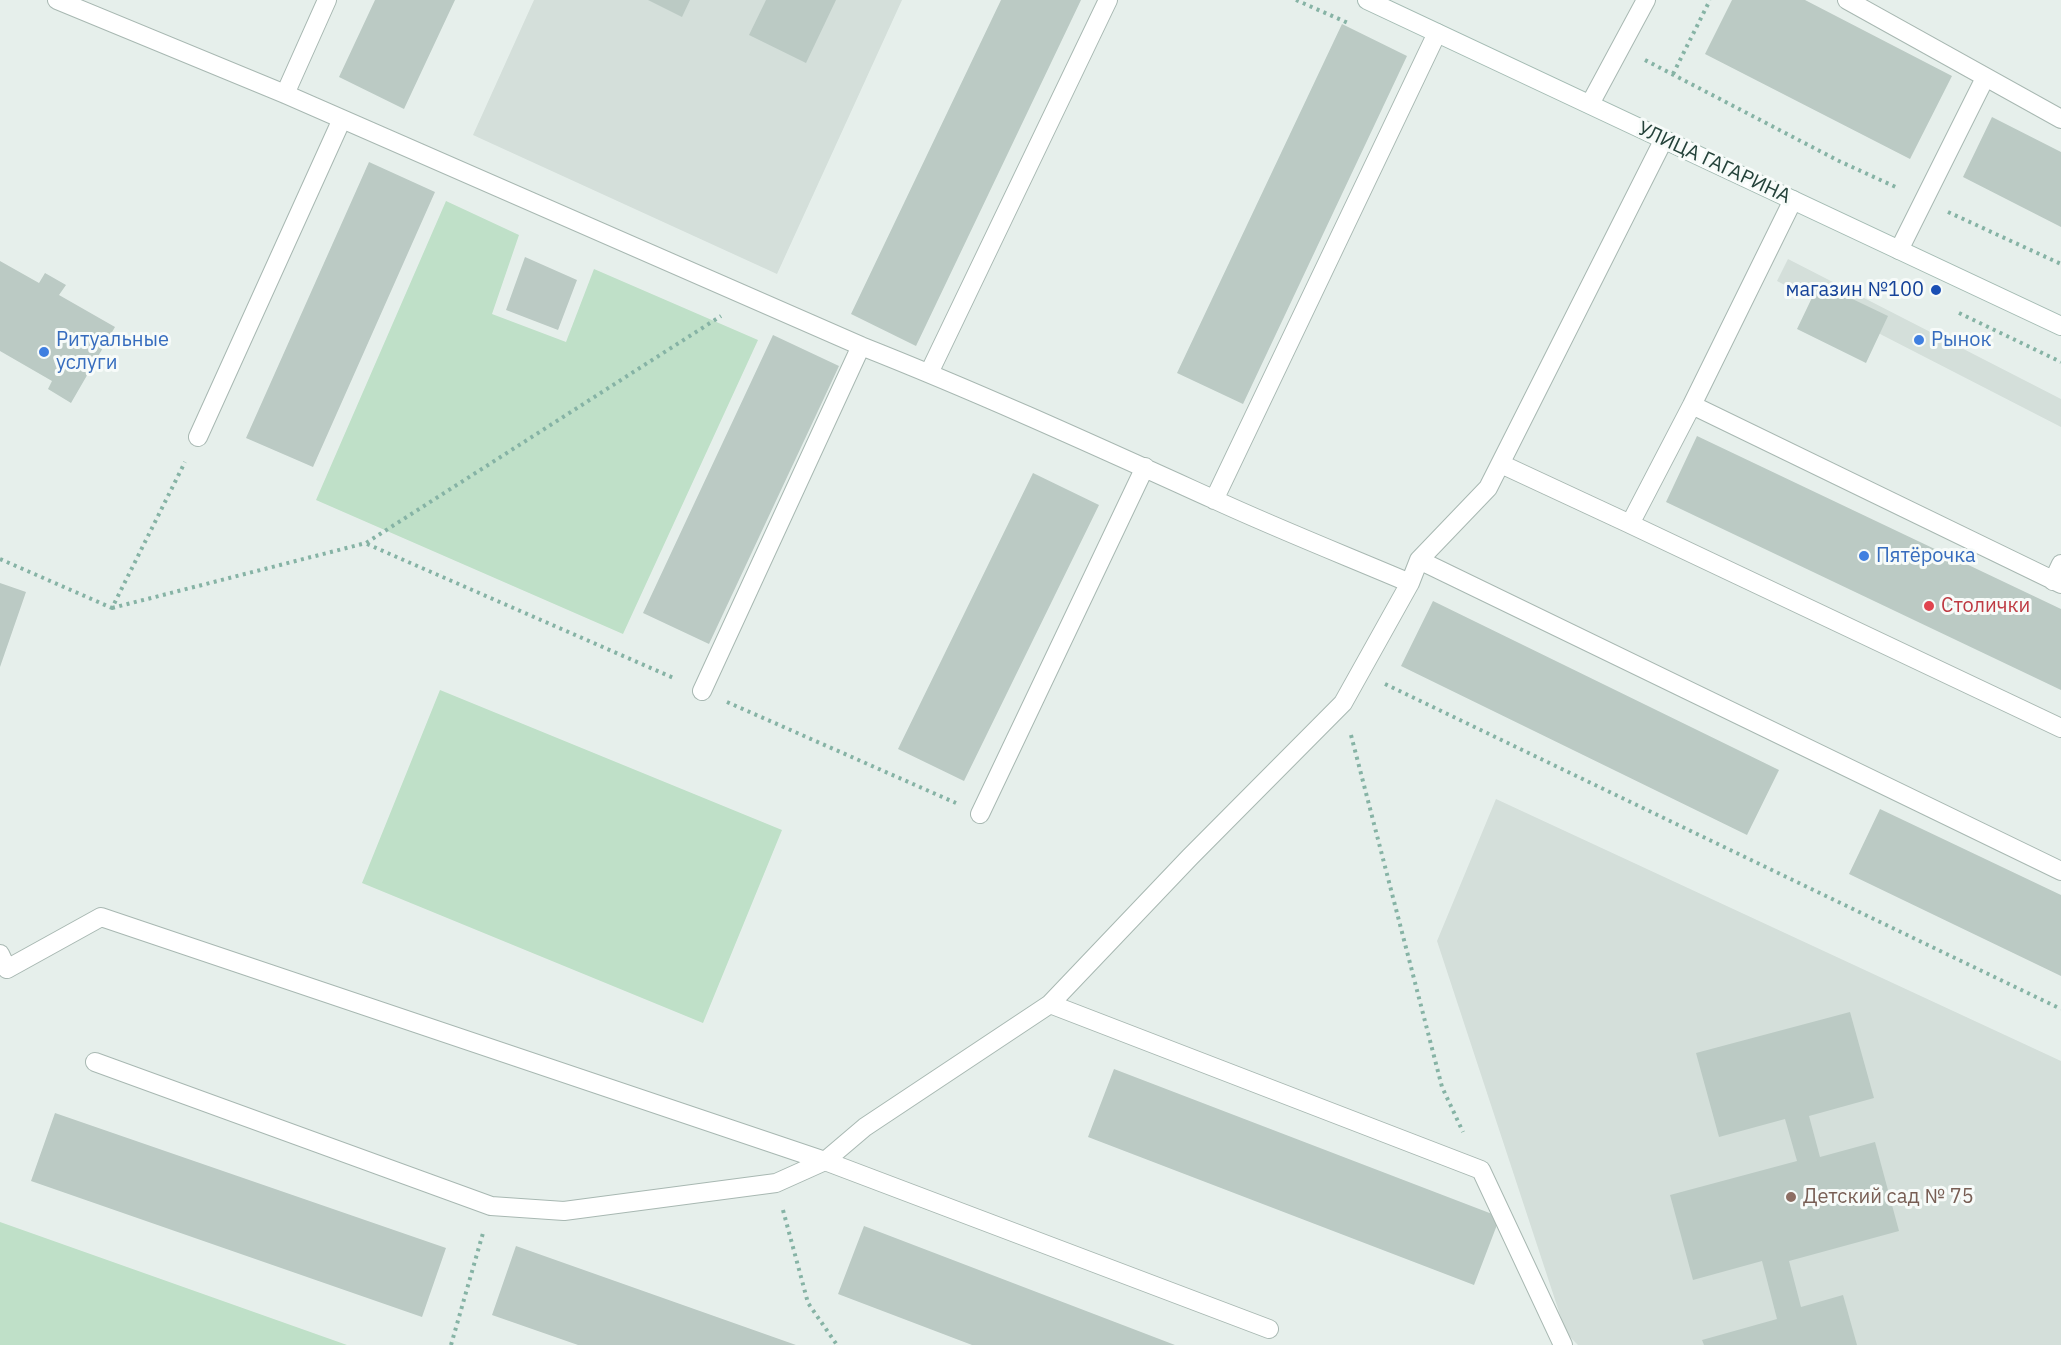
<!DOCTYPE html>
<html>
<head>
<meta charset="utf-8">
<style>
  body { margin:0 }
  canvas { display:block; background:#e6efeb }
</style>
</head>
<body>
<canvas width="2061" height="1345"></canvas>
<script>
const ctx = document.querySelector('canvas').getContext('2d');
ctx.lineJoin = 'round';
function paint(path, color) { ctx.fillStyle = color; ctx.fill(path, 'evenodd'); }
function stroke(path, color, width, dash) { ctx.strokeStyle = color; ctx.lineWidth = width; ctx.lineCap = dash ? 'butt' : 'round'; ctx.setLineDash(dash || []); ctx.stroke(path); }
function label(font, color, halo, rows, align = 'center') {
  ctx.font = font + ' "IBM Plex Sans",sans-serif'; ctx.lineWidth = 6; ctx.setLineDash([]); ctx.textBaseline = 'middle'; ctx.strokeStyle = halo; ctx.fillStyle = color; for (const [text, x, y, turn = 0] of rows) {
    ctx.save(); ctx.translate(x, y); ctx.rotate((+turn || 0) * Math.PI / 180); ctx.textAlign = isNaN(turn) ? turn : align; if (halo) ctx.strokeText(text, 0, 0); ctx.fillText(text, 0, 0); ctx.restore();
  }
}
paint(new Path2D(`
  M534,0H902L777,274L473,135Z
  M1788,259L2061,399V427L1777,281Z
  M1496,799L2061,1061V1345H1578L1566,1333L1437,941Z`), '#d4dfda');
paint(new Path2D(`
  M446,201L519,235L492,314L566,342L594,269L758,340L623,634L316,500Z
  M440,690L782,830L703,1023L362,883Z
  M0,1222L347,1345H0Z`), '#bfe0c8');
paint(new Path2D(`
  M375,0H455L404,109L339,77Z
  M648,0H690L682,17Z
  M766,0H836L806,63L749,35Z
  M1001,0H1081L916,346L851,314Z
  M1732,0H1805L1952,76L1910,159L1705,54Z
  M1342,24L1407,56L1243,404L1177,373Z
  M1992,117L2061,152V227L1963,177Z
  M369,162L435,192L313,467L246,438Z
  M525,257L577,280L558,330L506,310Z
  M0,261L39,283L45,273L66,285L59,295L115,327L71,403L48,389L52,381L0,351Z
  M1819,283L1888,316L1866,363L1797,329Z
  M773,335L839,366L709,644L643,613Z
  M1697,436L2061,609V690L1666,502Z
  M1033,473L1099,505L964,781L898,749Z
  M0,583L26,592L0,667Z
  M1433,601L1779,770L1747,835L1401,666Z
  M1880,809L2061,895V976L1849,874Z
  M1850,1012L1874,1098L1809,1116L1820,1157L1875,1142L1899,1231L1789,1261L1801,1307L1843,1295L1857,1345H1704L1702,1340L1777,1319L1762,1261L1693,1280L1670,1195L1797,1161L1785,1119L1719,1137L1696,1053Z
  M1114,1069L1500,1217L1474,1285L1088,1137Z
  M55,1113L446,1248L422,1317L31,1181Z
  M864,1226L1175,1345H972L838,1294Z
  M516,1246L796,1345H578L492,1315Z`), '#bbcac4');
const service = new Path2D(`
  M57,0L285,94L861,346C980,393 1096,446 1213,499C1278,529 1344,555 1410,583
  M1847,0L2061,119
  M285,94L327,0
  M1793,200L1692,405L2061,584
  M1899,250L1985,78
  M929,373L1108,0
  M1692,405L1630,524L2061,728
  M198,437L342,119
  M1501,464L1630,524
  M1214,500L1437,33
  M1419,560L2061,871
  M2053,581L2061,564
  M702,691L861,346
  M980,814L1145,467
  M0,954L7,969L101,917L825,1161L1269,1329
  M1050,1004L1481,1170L1563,1345
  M95,1062L491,1206L564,1211L776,1183L825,1161L865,1127L1050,1004L1190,857L1343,703L1410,583L1419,560L1488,488L1664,139`);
const minor = new Path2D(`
  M1590,104L1646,0`);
const secondary = new Path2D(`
  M1367,0L2061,326`);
stroke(service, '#a8b8b2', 20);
stroke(minor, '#a8b8b2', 20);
stroke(secondary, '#a4bbb3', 20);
stroke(new Path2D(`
  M1296,0L1348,23
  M1645,60L1839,161L1898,188
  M1673,74L1710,0
  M1948,212L2061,264
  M1959,313L2061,362
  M367,544L676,679
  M0,559L112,608L185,462
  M112,608L366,543L721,316
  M1385,684L2061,1009
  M727,702L956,803
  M1351,735L1442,1087L1463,1132
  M783,1210L808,1303L837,1345
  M451,1345L483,1233`), '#86b3a5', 4, [3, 4.5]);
stroke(service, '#fff', 18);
stroke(minor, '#fff', 18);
stroke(secondary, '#fff', 18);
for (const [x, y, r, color] of [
  [1936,290,6,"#1a4fb4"],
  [1919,340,6,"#3f7fe0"],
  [44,352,6,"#3f7fe0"],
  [1864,556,6,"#3f7fe0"],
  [1929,606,6,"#e0444e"],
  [1791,1197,6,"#8d6e63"]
]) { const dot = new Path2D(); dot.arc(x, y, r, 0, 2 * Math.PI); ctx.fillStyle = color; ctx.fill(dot); stroke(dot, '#f7fbf9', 2); }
label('20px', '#24423a', '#f7fbf9', [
  ["УЛИЦА ГАГАРИНА",1714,163,25]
]);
label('20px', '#164399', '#f7fbf9', [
  ["магазин №100",1924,290]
], 'right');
label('20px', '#366cbe', '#f7fbf9', [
  ["Ритуальные",56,340],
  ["услуги",56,363],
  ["Рынок",1931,340],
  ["Пятёрочка",1876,556]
], 'left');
label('20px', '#be3a42', '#f7fbf9', [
  ["Столички",1941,606]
], 'left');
label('20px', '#785e54', '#f7fbf9', [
  ["Детский сад № 75",1803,1197]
], 'left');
</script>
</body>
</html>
